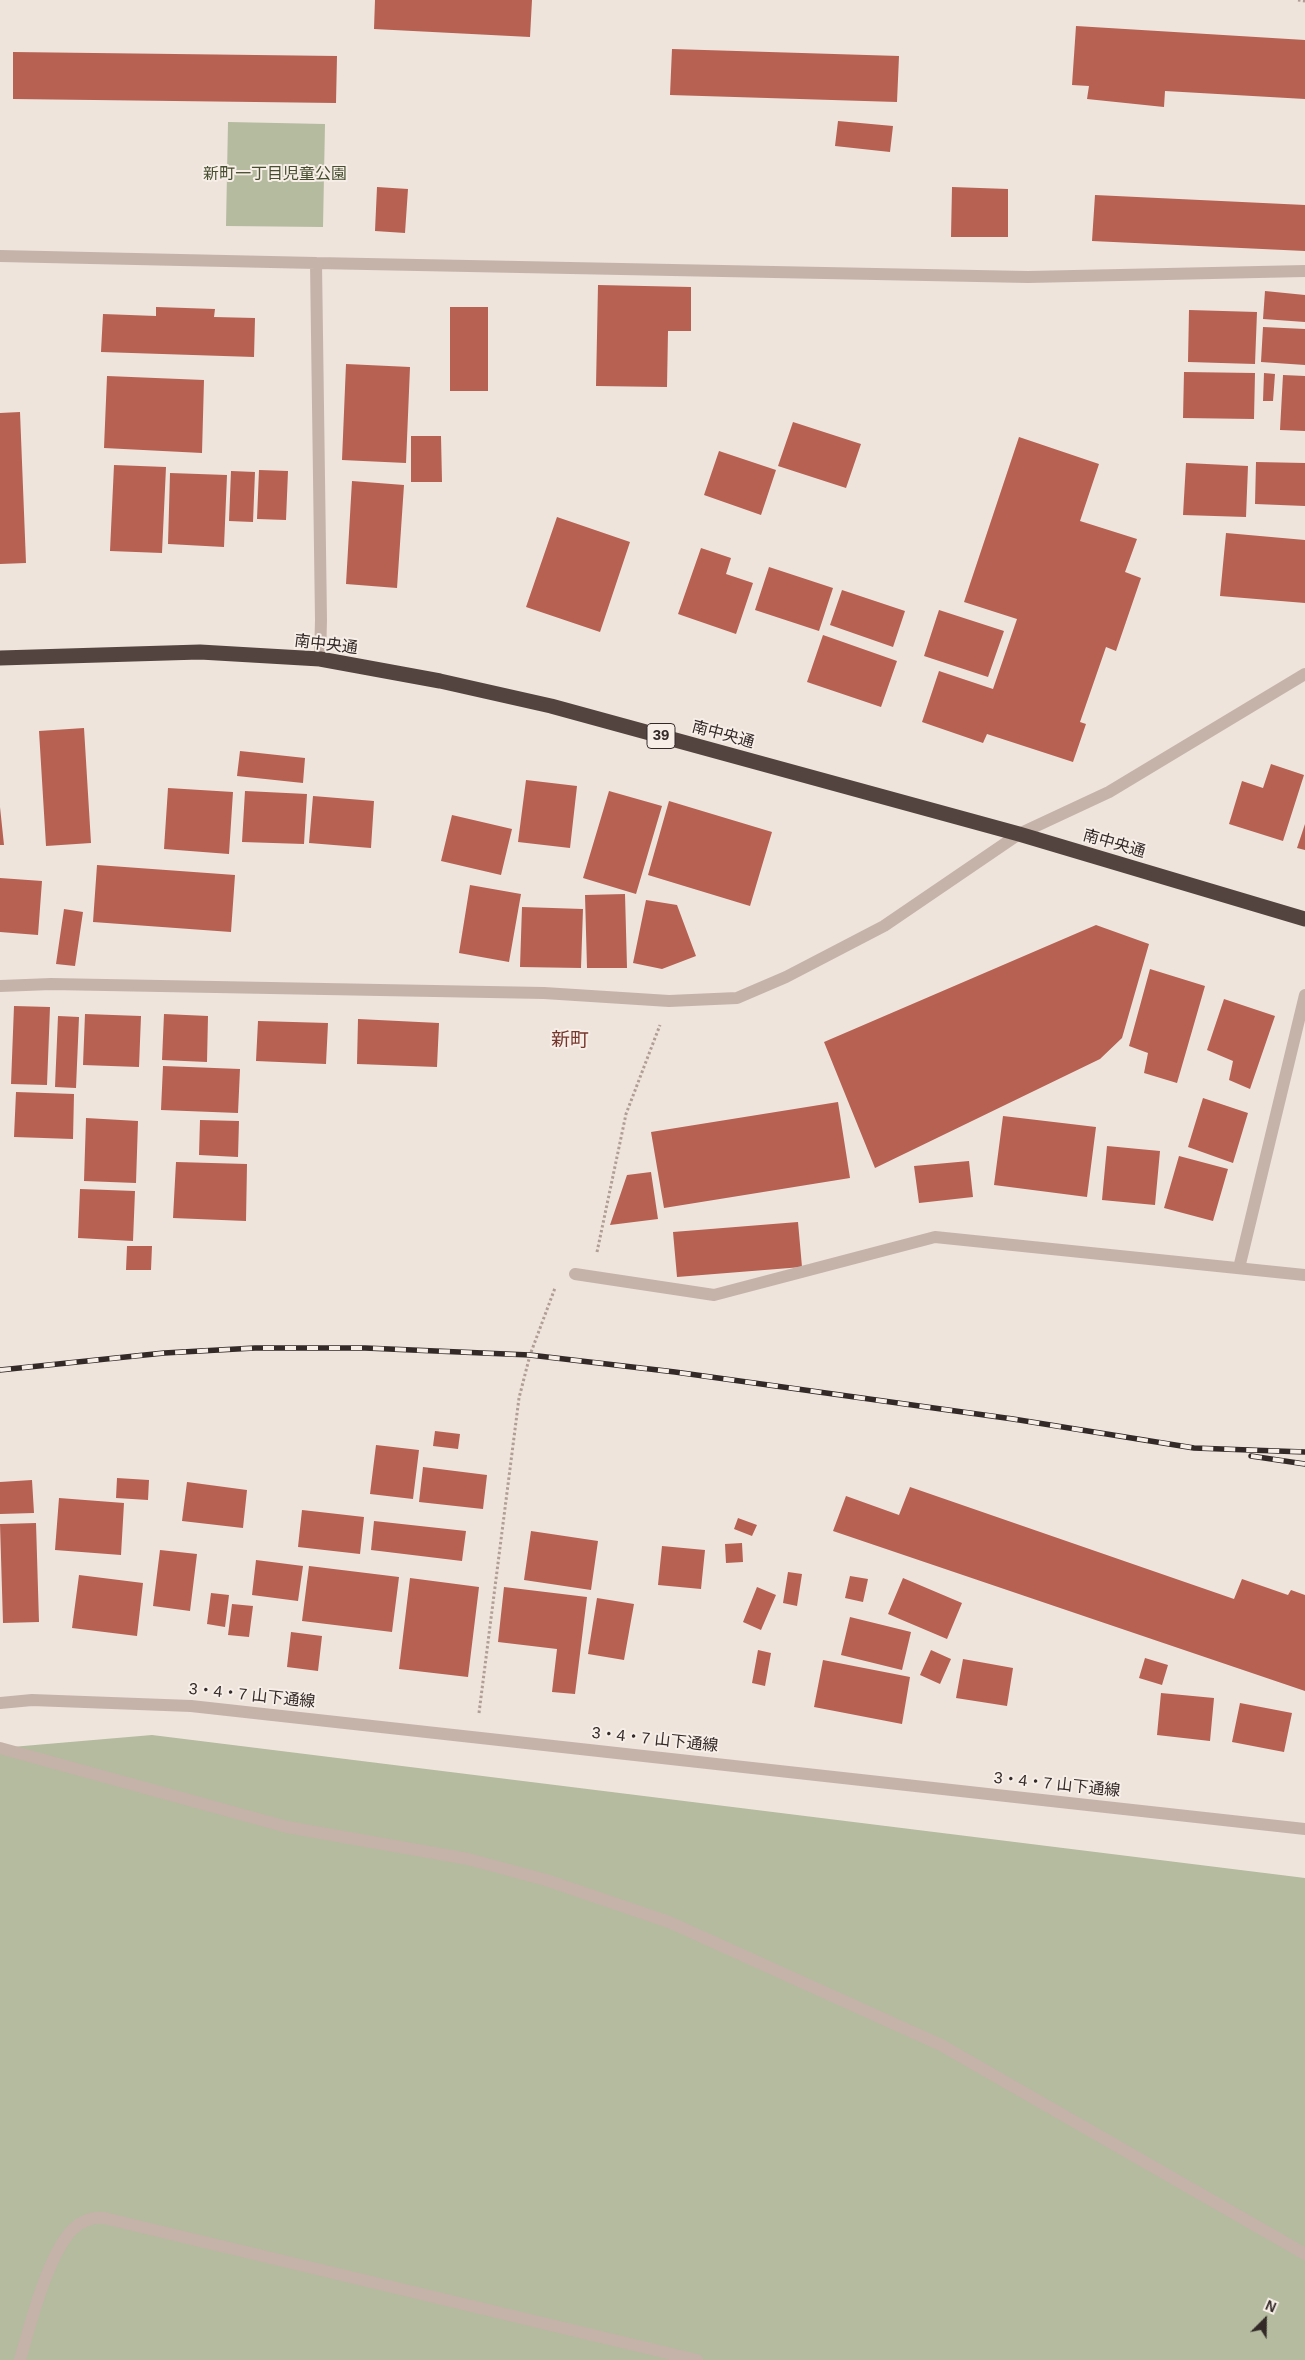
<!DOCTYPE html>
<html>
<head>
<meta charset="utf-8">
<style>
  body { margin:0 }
  #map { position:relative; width:1305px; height:2360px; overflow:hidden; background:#eee4dc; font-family:Helvetica,sans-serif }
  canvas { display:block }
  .north { position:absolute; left:1240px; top:2295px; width:50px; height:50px; -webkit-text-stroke:4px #f7eee8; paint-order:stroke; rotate:23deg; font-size:14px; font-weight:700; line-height:20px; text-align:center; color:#332a28 }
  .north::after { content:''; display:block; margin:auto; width:18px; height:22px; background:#332a28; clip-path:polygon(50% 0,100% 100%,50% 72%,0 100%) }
</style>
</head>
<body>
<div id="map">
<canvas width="1305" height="2360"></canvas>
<div class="north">N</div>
</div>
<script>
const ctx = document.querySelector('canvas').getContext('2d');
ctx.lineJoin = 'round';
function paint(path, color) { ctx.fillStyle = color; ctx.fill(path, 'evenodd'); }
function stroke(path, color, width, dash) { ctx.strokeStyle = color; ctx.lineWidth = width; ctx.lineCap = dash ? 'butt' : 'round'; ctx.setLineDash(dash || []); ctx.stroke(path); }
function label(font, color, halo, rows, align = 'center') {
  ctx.font = font + ' Helvetica,"Noto Sans JP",sans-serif'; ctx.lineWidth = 4; ctx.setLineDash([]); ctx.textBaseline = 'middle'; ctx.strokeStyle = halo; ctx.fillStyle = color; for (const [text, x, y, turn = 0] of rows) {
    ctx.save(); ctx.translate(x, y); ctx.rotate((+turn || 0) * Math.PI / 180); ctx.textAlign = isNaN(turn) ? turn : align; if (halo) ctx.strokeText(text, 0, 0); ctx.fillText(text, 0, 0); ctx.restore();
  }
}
paint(new Path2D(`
  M228,122L325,124L323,227L226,226Z
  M152,1735L1305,1878V2360H0V1748Z`), '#b4bb9e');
paint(new Path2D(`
  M375,0H532L530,37L374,29Z
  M1076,26L1305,40V99L1165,91L1164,107L1087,99L1089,86L1072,85Z
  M672,49L899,56L897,102L670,95Z
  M13,52L337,56L336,103L13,99Z
  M838,121L893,126L890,152L835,146Z
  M377,187L408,189L405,233L375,231Z
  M952,187L1008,189V237H951Z
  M1095,195L1305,205V251L1092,241Z
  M598,285L691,287V331H668L667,387L596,386Z
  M1265,291L1305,295V322L1263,319Z
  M156,307L215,309L214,317L255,318L254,357L101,352L103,314L156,316Z
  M450,307H488V391H450Z
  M1189,310L1257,312L1255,364L1188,362Z
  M1263,327L1305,329V365L1261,362Z
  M346,364L410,367L406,463L342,460Z
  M1184,372L1255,373L1254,419L1183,418Z
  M1264,373L1275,374L1273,401H1263Z
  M1283,375L1305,376V431L1280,430Z
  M107,376L204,380L202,453L104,448Z
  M20,412L26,563L0,564V413Z
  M793,422L861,444L846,488L778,466Z
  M411,436H441L442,482H411Z
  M1019,437L1099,464L1080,521L1137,539L1125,572L1141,578L1116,651L1106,647L1080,722L1086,724L1073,762L987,734L983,743L922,722L939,671L993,689L1017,619L964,602Z
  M719,451L776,470L761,515L704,495Z
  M1256,462L1305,463V506L1255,504Z
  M1186,463L1248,466L1246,517L1183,515Z
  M114,465L166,467L162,553L110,551Z
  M259,470L288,471L286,520L257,519Z
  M231,471L255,472L253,522L229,521Z
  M170,473L227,475L224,547L168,544Z
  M352,481L404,485L397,588L346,584Z
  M557,517L630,542L600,632L526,607Z
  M1226,533L1305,540V603L1220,596Z
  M701,548L731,558L726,574L753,583L736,634L678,614Z
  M769,567L833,588L819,631L755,610Z
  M842,590L905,611L893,647L830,625Z
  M939,610L1004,631L988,677L924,656Z
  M823,635L897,661L881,707L807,682Z
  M84,728L91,843L46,846L39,731Z
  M240,751L305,758L303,783L237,776Z
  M1271,764L1304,775L1283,841L1229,824L1242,781L1263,788Z
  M526,780L577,786L570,848L518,842Z
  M168,788L233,792L229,854L164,849Z
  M245,791L307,794L304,844L242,842Z
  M609,791L662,806L636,894L583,878Z
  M313,796L374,801L371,848L309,843Z
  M669,801L772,832L750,906L648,875Z
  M0,807L4,845H0Z
  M452,815L512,829L501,875L441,861Z
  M1305,824V850L1297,848Z
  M97,865L235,875L231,932L93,922Z
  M0,878L42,881L38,935L0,932Z
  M470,885L521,894L509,962L459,953Z
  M625,894L627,968H587L585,895Z
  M646,900L677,905L696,956L662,969L633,963Z
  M522,907L583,909L581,968L520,967Z
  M64,909L83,912L75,966L56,964Z
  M1096,925L1149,944L1122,1038L1100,1059L875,1168L824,1042Z
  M1150,969L1205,986L1177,1083L1144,1073L1148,1053L1129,1046Z
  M1224,999L1275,1016L1250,1089L1229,1080L1233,1061L1207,1050Z
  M14,1006L50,1007L47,1085L11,1084Z
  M85,1014L141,1016L139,1067L83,1065Z
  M164,1014L208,1016L207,1062L162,1060Z
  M58,1016L79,1017L76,1088L55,1087Z
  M358,1019L439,1023L437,1067L357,1064Z
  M258,1021L328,1023L326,1064L256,1061Z
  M163,1066L240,1069L238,1113L161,1110Z
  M16,1092L74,1094L73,1139L14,1137Z
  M1203,1098L1248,1113L1233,1163L1188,1147Z
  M838,1102L850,1178L664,1208L651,1132Z
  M1003,1116L1096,1127L1087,1197L994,1185Z
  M86,1118L138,1121L136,1183L84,1181Z
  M200,1120L239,1121L238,1157L199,1155Z
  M1107,1146L1160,1151L1155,1205L1102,1200Z
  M1179,1156L1228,1169L1213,1221L1164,1208Z
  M969,1161L973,1197L919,1203L914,1166Z
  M176,1162L247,1164L246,1221L173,1218Z
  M651,1172L658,1219L610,1225L627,1175Z
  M80,1189L135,1191L133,1241L78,1238Z
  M798,1222L802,1267L677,1277L673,1232Z
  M127,1246H152L151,1270H126Z
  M435,1431L460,1434L458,1449L433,1446Z
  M376,1445L419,1450L413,1499L370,1494Z
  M423,1467L487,1475L483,1509L419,1502Z
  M117,1478L149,1480L148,1500L116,1498Z
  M32,1480L34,1513L0,1514V1482Z
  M187,1482L247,1490L243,1528L182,1521Z
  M910,1487L1234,1599L1242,1579L1288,1595L1291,1590L1305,1595V1691L833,1531L846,1496L899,1515Z
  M59,1498L124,1503L121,1555L55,1550Z
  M302,1510L364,1517L360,1554L298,1547Z
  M738,1518L757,1525L752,1536L734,1529Z
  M374,1521L466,1531L462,1561L371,1550Z
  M36,1523L39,1622L3,1623L0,1524Z
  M531,1531L598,1541L591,1590L524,1580Z
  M742,1543L743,1562L726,1563L725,1544Z
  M662,1546L705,1550L701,1589L658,1585Z
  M160,1550L197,1554L190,1611L153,1606Z
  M256,1560L303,1566L298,1601L252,1595Z
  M309,1566L399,1577L392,1632L302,1621Z
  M788,1572L802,1574L797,1606L783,1603Z
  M79,1575L143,1583L137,1636L72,1628Z
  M850,1576L868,1579L863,1602L845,1598Z
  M410,1578L479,1587L468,1677L399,1669Z
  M903,1578L962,1603L947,1639L888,1614Z
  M504,1587L587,1597L575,1694L552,1692L557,1649L498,1642Z
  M757,1587L776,1595L761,1630L743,1622Z
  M211,1593L229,1595L225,1627L207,1624Z
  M597,1598L634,1604L624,1660L588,1654Z
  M232,1604L253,1606L249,1637L228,1635Z
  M850,1617L911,1632L902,1670L841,1655Z
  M291,1632L322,1636L318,1671L287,1667Z
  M758,1650L771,1653L765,1686L752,1683Z
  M931,1650L951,1659L940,1684L920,1675Z
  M1145,1658L1168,1665L1162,1685L1139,1678Z
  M963,1659L1013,1668L1007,1706L956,1698Z
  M823,1660L910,1677L902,1724L814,1707Z
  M1161,1693L1214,1698L1210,1741L1157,1735Z
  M1240,1703L1292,1713L1284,1752L1232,1742Z`), '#b66152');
stroke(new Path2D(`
  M1298,0L1305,1
  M597,1252L626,1114L660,1025
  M479,1713L519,1398L530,1355L555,1288`), '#b09d94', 3, [2.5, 2.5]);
stroke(new Path2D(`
  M0,256L316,263
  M320,659L321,620L316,263L1028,277L1305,271
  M0,986L51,984L544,993L669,1001L737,998L786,977L884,926L1019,834L1109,792L1305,674
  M1239,1268L1305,995
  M575,1274L714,1295L935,1237L1305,1275
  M0,1703L32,1700L191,1706L1305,1829
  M0,1748L287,1827L468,1859L546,1880L669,1922L941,2045L1305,2254
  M20,2360C30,2325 48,2254 73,2229C82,2221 92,2217 104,2218L697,2360`), '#c5b3a9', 12);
stroke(new Path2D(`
  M0,658L200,652L320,659L440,681L551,706L1019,834L1305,919`), '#534440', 15);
const rail = new Path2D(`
  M0,1370L164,1353L255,1348H365L530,1355L675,1372L1013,1419L1194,1448L1305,1452
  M1251,1456L1305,1464`);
stroke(rail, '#332a28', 5.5);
stroke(rail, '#f7eee8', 4, [11]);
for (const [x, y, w] of [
  [661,736,28]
]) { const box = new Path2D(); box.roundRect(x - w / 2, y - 12.5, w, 25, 4); ctx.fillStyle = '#f7eee8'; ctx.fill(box); stroke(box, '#332a28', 1); }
label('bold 15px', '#332a28', null, [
  ["39",661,736]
]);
label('16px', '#464e2f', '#f7eee8', [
  ["新町一丁目児童公園",275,175]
]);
label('16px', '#332a28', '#f7eee8', [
  ["南中央通",326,645,7],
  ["南中央通",723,735,15],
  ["南中央通",1114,844,16],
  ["3・4・7 山下通線",252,1696,6],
  ["3・4・7 山下通線",655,1740,6],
  ["3・4・7 山下通線",1057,1785,6]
]);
label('19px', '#77362c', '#f7eee8', [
  ["新町",570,1041]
]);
</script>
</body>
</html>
